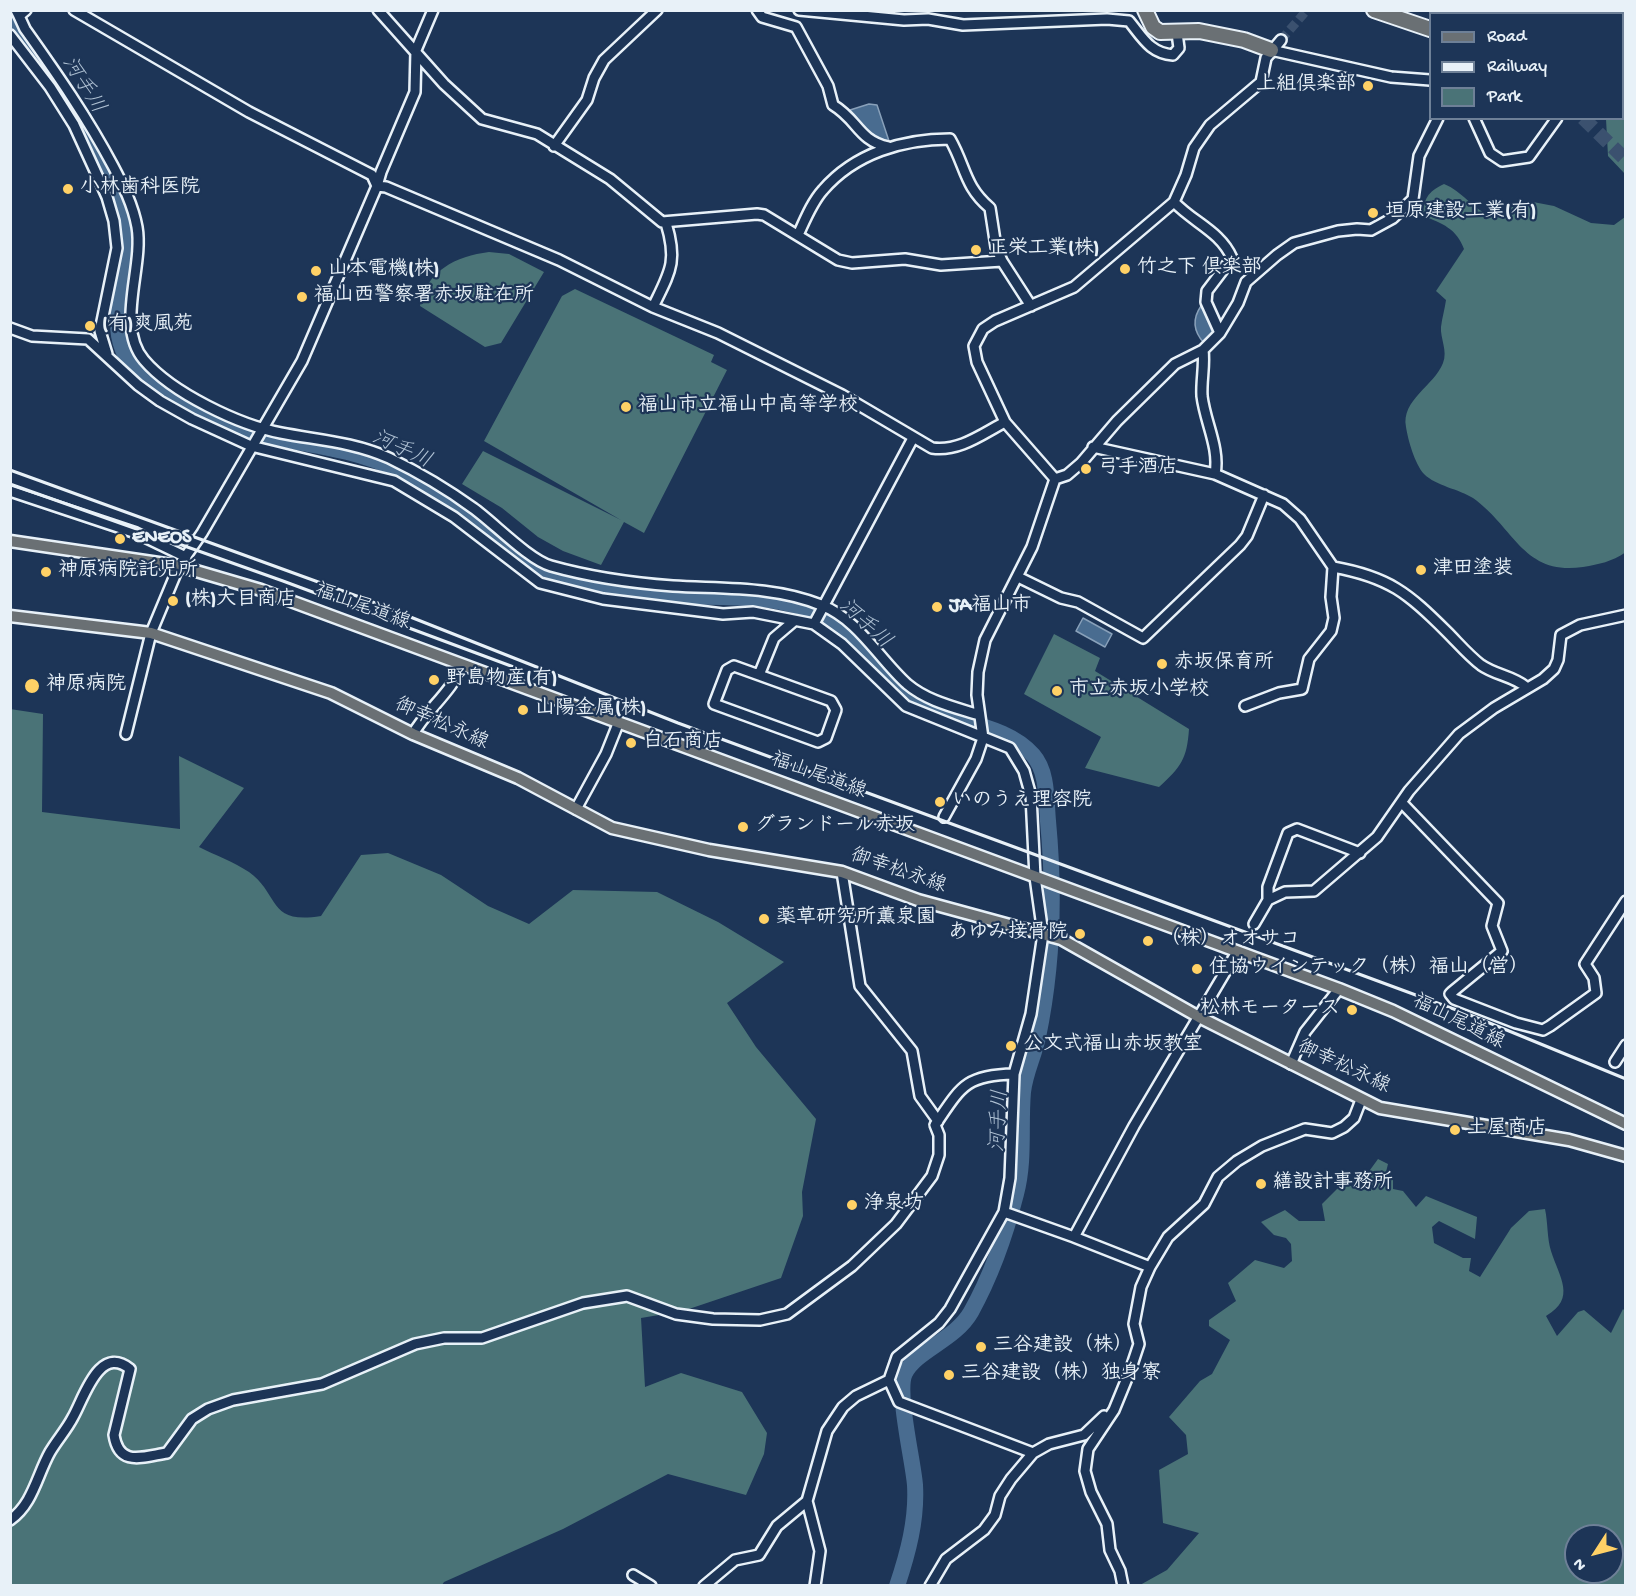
<!DOCTYPE html>
<html>
<head>
<meta charset="utf-8">
<style>
  body { margin:0 }
  #map { position:relative; width:1636px; height:1596px; overflow:hidden; background:#1d3557; font-family:"Gochi Hand",sans-serif }
  canvas { display:block }
  .frame { position:absolute; inset:0; border:12px solid #e8f1f8; pointer-events:none }
  .legend { position:absolute; left:1429px; top:12px; width:195px; height:108px; box-sizing:border-box; background:#1d3557; border:2px solid #6e8097; margin:0; padding:8px 10px; list-style:none; font-size:18px; color:#e8f1f8 }
  .legend li { display:flex; align-items:center; gap:12px; height:30px }
  .legend b { width:30px; border:2px solid #6e8097 }
  .north { position:absolute; left:1564px; top:1524px; width:60px; height:60px; box-sizing:border-box; background:#1d3557; border:2px solid #6e8097; border-radius:50%; rotate:234deg; font-size:16px; font-weight:700; line-height:24px; text-align:center; color:#e8f1f8 }
  .north::after { content:''; display:block; margin:auto; width:21px; height:27px; background:#ffd166; clip-path:polygon(50% 0,100% 100%,50% 72%,0 100%) }
</style>
</head>
<body>
<div id="map">
<canvas width="1636" height="1596"></canvas>
<div class="frame"></div>
<ul class="legend">
<li><b style="height:8px;background:#6a7074"></b>Road</li>
<li><b style="height:8px;background:#e8f1f8"></b>Railway</li>
<li><b style="height:16px;background:#4a7377"></b>Park</li>
</ul>
<div class="north">N</div>
</div>
<script>
const ctx = document.querySelector('canvas').getContext('2d');
ctx.lineJoin = 'round';
function paint(path, color) { ctx.fillStyle = color; ctx.fill(path, 'evenodd'); }
function stroke(path, color, width, dash) { ctx.strokeStyle = color; ctx.lineWidth = width; ctx.lineCap = dash ? 'butt' : 'round'; ctx.setLineDash(dash || []); ctx.stroke(path); }
function label(font, color, halo, rows, align = 'center') {
  ctx.font = font + ' "Gochi Hand","Klee One",sans-serif'; ctx.lineWidth = 4.5; ctx.setLineDash([]); ctx.textBaseline = 'middle'; ctx.strokeStyle = halo; ctx.fillStyle = color; for (const [text, x, y, turn = 0] of rows) {
    ctx.save(); ctx.translate(x, y); ctx.rotate((+turn || 0) * Math.PI / 180); ctx.textAlign = isNaN(turn) ? turn : align; if (halo) ctx.strokeText(text, 0, 0); ctx.fillText(text, 0, 0); ctx.restore();
  }
}
paint(new Path2D(`
  M1625,85V174L1608,156L1606,119L1622,118L1623,88Z
  M1444,184C1462,191 1473,209 1492,217L1518,204L1533,202L1554,206L1591,223L1614,225L1625,217L1626,552C1611,562 1600,564 1583,567C1523,576 1514,527 1473,498C1459,489 1436,486 1424,474C1415,464 1408,440 1406,427C1401,400 1434,386 1443,363C1448,351 1440,338 1441,327C1442,318 1445,308 1446,300L1436,291L1464,249C1457,229 1442,223 1423,216C1424,199 1427,192 1444,184Z
  M489,252L509,254L544,272L501,343L485,347L420,306C426,271 456,256 489,252Z
  M575,289L714,355L711,362L727,370L644,533L624,522L601,565L563,551L538,537L502,508L462,484L483,451L621,520L484,441L562,296Z
  M1054,634L1100,658L1095,671L1189,729C1187,759 1181,767 1159,787L1085,768L1101,737L1024,694Z
  M10,709L43,714L42,812L180,829L179,756L244,788L199,847C215,855 234,862 249,872C280,894 267,925 321,916L361,855L388,853L441,875L488,906L529,924L573,890L657,892L718,922L784,962L727,1003L756,1047L816,1119L802,1192L803,1216L781,1278L683,1311L641,1318L645,1387L681,1373L742,1392L767,1433L764,1454L746,1495L668,1474L563,1529L444,1582L442,1585H11Z
  M1378,1159L1388,1164L1386,1172L1393,1176V1189L1403,1191L1416,1207L1426,1196L1477,1217L1475,1239L1439,1221L1432,1227L1434,1243L1463,1258H1471L1469,1271L1480,1277L1511,1228L1529,1211L1545,1209C1548,1223 1547,1238 1551,1251C1559,1277 1577,1298 1546,1316L1557,1336L1578,1312L1584,1310L1611,1333L1623,1309L1625,1311V1585H1140L1167,1570L1199,1533L1163,1523L1159,1470L1188,1454L1186,1435L1169,1417L1200,1381L1212,1374L1230,1340L1209,1326V1320L1236,1301L1228,1283L1255,1260L1284,1268L1292,1261L1291,1244L1286,1238L1274,1235L1261,1222L1285,1210L1299,1221H1325L1322,1204L1342,1184L1371,1191L1370,1170ZM1576,1536H1612V1572H1576Z`), '#4a7377');
const water = new Path2D(`
  M869,104L877,105L889,141L872,137L850,110Z
  M1201,306C1211,316 1213,322 1213,336L1204,343C1193,331 1192,319 1201,306Z
  M1083,618L1112,634L1105,647L1076,631Z`);
paint(water, '#496c90');
stroke(water, '#89a1ba', 1.5);
stroke(new Path2D(`
  M10,21C43,64 72,107 98,154C109,173 123,195 126,217C137,281 87,336 152,386C178,406 212,424 243,431C295,444 349,446 398,470C439,489 474,521 511,547C523,556 535,566 549,572C581,585 638,595 672,596C717,598 766,594 808,609C853,625 872,673 910,699C946,724 1004,721 1033,755C1048,772 1046,800 1048,821C1055,895 1053,965 1038,1037C1034,1056 1025,1073 1023,1092C1020,1126 1025,1160 1016,1194C1006,1233 991,1276 971,1312C955,1340 917,1350 905,1373C896,1391 913,1460 915,1485C917,1520 908,1553 897,1586`), '#496c90', 16);
stroke(new Path2D(`
  M1281,40L1307,10`), '#3b516f', 9, [9, 4.5]);
stroke(new Path2D(`
  M1583,118L1626,160`), '#3b516f', 14, [14, 7]);
const minor = new Path2D(`
  M16,10L19,16L26,10
  M74,10L249,112L372,175L377,186L386,187L559,260L653,307L718,333L842,395L932,448C959,452 982,434 1005,422
  M378,10L444,84L482,119L537,134L610,179L662,222L757,214L764,215L838,260L852,263L905,259L941,265L1002,261L1031,306
  M757,10L762,17L796,27L828,86L833,105C858,120 858,140 888,147
  M799,10L904,20L928,19L963,25L1107,19L1129,21C1143,38 1150,53 1173,55L1179,48L1177,33
  M1481,14V10
  M19,16L25,29C57,74 87,117 113,166C123,185 133,205 137,227C144,267 115,326 144,360C172,393 239,425 281,433C317,440 354,442 389,458C418,472 447,489 473,508C493,522 529,560 551,566C590,577 633,583 673,586C723,589 774,586 821,605C858,619 879,659 907,684C927,701 954,707 979,715
  M10,35L50,87L74,125L107,197L114,221L117,248L100,331L107,354
  M1271,50L1391,77L1430,80
  M1474,118L1490,153L1502,161L1529,157L1557,118
  M554,146L587,100L594,78L604,60L657,10
  M1174,202C1194,223 1220,231 1232,258L1207,291L1206,302L1220,333
  M798,235C805,220 812,202 823,190C855,153 903,139 950,139C966,167 964,186 990,208L996,247L1002,261
  M653,307C670,272 678,262 666,223
  M10,328L32,336L88,339L138,385L160,401L192,419L251,446L394,481L454,517L540,583L603,599L723,614L753,612L814,624L842,644L906,706L1010,748L1024,771L1031,796L1035,877L1043,934L1031,1014L1014,1074L1010,1178L1004,1212L950,1309L939,1323L897,1357L889,1380L856,1396L843,1407L827,1431L807,1501L777,1526L759,1555L735,1560L704,1586
  M1203,350C1205,365 1201,381 1202,396C1205,422 1220,448 1215,474
  M1093,447L1215,474L1283,504L1300,519L1333,567C1389,577 1408,593 1447,632C1458,643 1469,656 1481,665C1495,675 1513,676 1526,687
  M1055,479L1067,475L1081,463L1117,421L1175,364L1203,350L1220,333L1238,303L1246,282L1277,255L1294,243L1338,231L1357,229L1371,230L1393,218L1413,199L1419,156L1438,118
  M10,491L136,533L186,557
  M1018,577L1061,598L1078,602L1143,638L1240,545L1247,536L1264,495
  M814,624L913,438
  M759,675L734,666L727,670L714,704L818,742L826,738L836,710L831,701L759,675L774,638L794,621
  M1245,706L1279,693L1302,689L1309,659L1331,631L1334,618L1331,597L1333,567
  M126,734L151,633L179,566L202,533L302,361L377,186L381,172L415,92L416,50L433,10
  M413,734C427,709 452,692 462,665
  M1402,803L1498,903L1492,926L1502,951L1452,992L1450,994L1454,999L1516,1023L1543,1030L1550,1026L1596,993L1594,978L1585,964L1626,901
  M576,809L606,754L618,724
  M944,817L976,759L983,738L977,695L978,672L985,640L1032,547L1055,479L1005,422L977,362L974,346L983,329L995,321L1074,287L1174,202L1186,175L1194,148L1210,125L1261,82L1266,58L1281,40
  M842,872L860,986L912,1051L920,1096L938,1121
  M1268,900V887L1288,833L1297,829L1360,853
  M1254,924L1268,900L1285,892L1314,891L1377,837L1409,791L1459,734L1494,708L1543,679L1554,669L1558,660L1561,635L1580,625L1626,615
  M1615,1062L1626,1045
  M1291,1064L1305,1032L1339,989
  M1004,1212L1074,1237L1134,1126L1237,952
  M1074,1237L1150,1267
  M889,1380L899,1402L1033,1453
  M807,1501L820,1551L815,1586
  M10,1520C33,1504 37,1475 50,1452C57,1440 67,1429 73,1417C84,1398 99,1344 130,1369L114,1435C119,1467 142,1457 167,1453L192,1419L208,1409L233,1400L322,1384L415,1344L444,1338H482L583,1303L627,1296L676,1314L713,1319L760,1320L787,1314L852,1266L896,1224L932,1176L939,1155V1135L935,1125C961,1087 965,1075 1014,1074
  M633,1575L651,1586
  M930,1586L946,1559L984,1530L995,1515L1000,1496L1011,1479L1033,1453L1049,1444L1084,1435L1104,1416
  M1123,1586L1120,1571L1110,1550L1107,1524L1091,1492L1085,1471L1088,1449L1114,1410L1130,1371L1139,1344L1134,1324L1141,1287L1150,1267L1168,1237L1204,1204L1218,1177L1237,1161L1262,1146L1305,1129L1332,1133L1344,1127L1354,1118L1361,1100`);
const major = new Path2D(`
  M10,541L179,566L261,590L1339,989L1393,1011L1626,1124
  M10,616L151,633L331,693L413,734L518,778L612,828L709,850L842,872L918,900L1061,939L1199,1017L1380,1108L1569,1140L1626,1156`);
const highway = new Path2D(`
  M1145,10L1153,27L1160,32L1199,31L1244,40L1271,50
  M1374,10L1430,29`);
stroke(minor, '#e8f1f8', 14);
stroke(major, '#e8f1f8', 15);
stroke(highway, '#e8f1f8', 18);
stroke(minor, '#1d3557', 9);
stroke(major, '#6a7074', 10);
stroke(highway, '#6a7074', 14);
stroke(new Path2D(`
  M10,470L365,599L678,723L1470,1015L1626,1079
  M10,484L283,581L519,669`), '#e8f1f8', 3);
for (const [x, y, r, color] of [
  [1368,86,6,"#ffd166"],
  [68,189,6,"#ffd166"],
  [1373,213,6,"#ffd166"],
  [976,250,6,"#ffd166"],
  [1125,269,6,"#ffd166"],
  [316,271,6,"#ffd166"],
  [302,297,6,"#ffd166"],
  [90,326,6,"#ffd166"],
  [626,407,6,"#ffd166"],
  [1086,469,6,"#ffd166"],
  [120,539,6,"#ffd166"],
  [1421,570,6,"#ffd166"],
  [46,572,6,"#ffd166"],
  [173,601,6,"#ffd166"],
  [937,607,6,"#ffd166"],
  [1162,664,6,"#ffd166"],
  [434,680,6,"#ffd166"],
  [32,686,8,"#ffd166"],
  [1057,691,6,"#ffd166"],
  [523,710,6,"#ffd166"],
  [631,743,6,"#ffd166"],
  [940,802,6,"#ffd166"],
  [743,827,6,"#ffd166"],
  [764,919,6,"#ffd166"],
  [1080,934,6,"#ffd166"],
  [1148,941,6,"#ffd166"],
  [1197,969,6,"#ffd166"],
  [1352,1010,6,"#ffd166"],
  [1011,1046,6,"#ffd166"],
  [1455,1130,6,"#ffd166"],
  [1261,1184,6,"#ffd166"],
  [852,1205,6,"#ffd166"],
  [981,1347,6,"#ffd166"],
  [949,1375,6,"#ffd166"]
]) { const dot = new Path2D(); dot.arc(x, y, r, 0, 2 * Math.PI); ctx.fillStyle = color; ctx.fill(dot); stroke(dot, '#1d3557', 2); }
label('bold 20px', '#e8f1f8', '#1d3557', [
  ["上組倶楽部",1356,86,"right"],
  ["小林歯科医院",80,189],
  ["垣原建設工業(有)",1385,213],
  ["正栄工業(株)",988,250],
  ["竹之下 倶楽部",1137,269],
  ["山本電機(株)",328,271],
  ["福山西警察署赤坂駐在所",314,297],
  ["(有)爽風苑",102,326],
  ["福山市立福山中高等学校",638,407],
  ["弓手酒店",1098,469],
  ["ENEOS",132,539],
  ["津田塗装",1433,570],
  ["神原病院託児所",58,572],
  ["(株)大目商店",185,601],
  ["JA福山市",949,607],
  ["赤坂保育所",1174,664],
  ["野島物産(有)",446,680],
  ["神原病院",46,686],
  ["市立赤坂小学校",1069,691],
  ["山陽金属(株)",535,710],
  ["白石商店",643,743],
  ["いのうえ理容院",952,802],
  ["グランドール赤坂",755,827],
  ["薬草研究所薫泉園",776,919],
  ["あゆみ接骨院",1068,934,"right"],
  ["（株）オオサコ",1160,941],
  ["住協ウインテック（株）福山（営）",1209,969],
  ["松林モータース",1340,1010,"right"],
  ["公文式福山赤坂教室",1023,1046],
  ["土屋商店",1467,1130],
  ["繕設計事務所",1273,1184],
  ["浄泉坊",864,1205],
  ["三谷建設（株）",993,1347],
  ["三谷建設（株）独身寮",961,1375]
], 'left');
label('20px', '#e8f1f8', '#1d3557', [
  ["福山尾道線",362,608,20],
  ["御幸松永線",441,725,24],
  ["福山尾道線",818,777,20],
  ["御幸松永線",898,872,19],
  ["福山尾道線",1458,1023,26],
  ["御幸松永線",1343,1068,25]
]);
label('italic 21px', '#b0c2d4', '#1d3557', [
  ["河手川",82,86,58],
  ["河手川",401,451,25],
  ["河手川",864,625,42],
  ["河手川",1001,1121,-87]
]);
</script>
</body>
</html>
